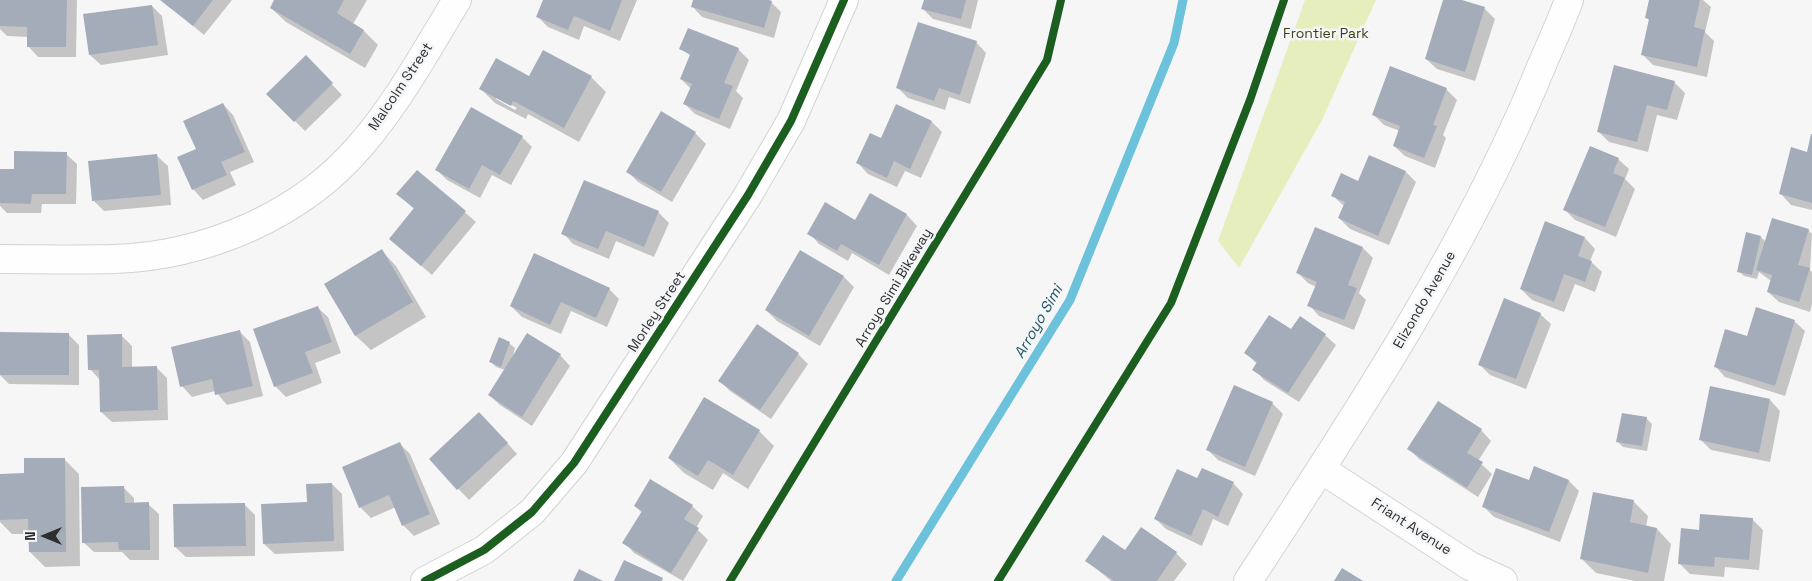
<!DOCTYPE html>
<html>
<head>
<meta charset="utf-8">
<style>
  body { margin:0 }
  #map { position:relative; width:1812px; height:581px; overflow:hidden; background:#f6f6f7; font-family:"Space Grotesk",sans-serif }
  canvas { display:block }
  .north { position:absolute; left:20px; top:511px; width:50px; height:50px; -webkit-text-stroke:4px #f5f6f8; paint-order:stroke; rotate:270deg; font-size:14px; font-weight:700; line-height:20px; text-align:center; color:#2d2e2e }
  .north::after { content:''; display:block; margin:auto; width:18px; height:22px; background:#2d2e2e; clip-path:polygon(50% 0,100% 100%,50% 72%,0 100%) }
</style>
</head>
<body>
<div id="map">
<canvas width="1812" height="581"></canvas>
<div class="north">N</div>
</div>
<script>
const ctx = document.querySelector('canvas').getContext('2d');
ctx.lineJoin = 'round';
function paint(path, color) { ctx.fillStyle = color; ctx.fill(path, 'evenodd'); }
function stroke(path, color, width, dash) { ctx.strokeStyle = color; ctx.lineWidth = width; ctx.lineCap = dash ? 'butt' : 'round'; ctx.setLineDash(dash || []); ctx.stroke(path); }
function label(font, color, halo, rows, align = 'center') {
  ctx.font = font + ' "Space Grotesk",sans-serif'; ctx.lineWidth = 5; ctx.setLineDash([]); ctx.textBaseline = 'middle'; ctx.strokeStyle = halo; ctx.fillStyle = color; for (const [text, x, y, turn = 0] of rows) {
    ctx.save(); ctx.translate(x, y); ctx.rotate((+turn || 0) * Math.PI / 180); ctx.textAlign = isNaN(turn) ? turn : align; if (halo) ctx.strokeText(text, 0, 0); ctx.fillText(text, 0, 0); ctx.restore();
  }
}
paint(new Path2D(`
  M1305,0H1376L1322,120L1239,268L1218,241Z`), '#e7eebe');
paint(new Path2D(`
  M0,0H77L76,57H38L28,46V37L7,36L0,29Z
  M162,0H232L204,35Z
  M276,0H367L353,24L364,31L378,45L365,68L286,22L271,8Z
  M545,0H637L620,41L584,26L579,40L548,27L538,17Z
  M694,0L771,2L781,12L774,38L702,17L692,6Z
  M925,0H978L971,29L933,19L923,9Z
  M1445,0H1458L1485,9L1495,19L1475,81L1437,69L1426,59Z
  M1651,0H1703L1711,7L1705,32L1714,41L1707,77L1653,65L1643,55L1650,21L1647,18Z
  M152,6L162,16L168,55L101,65L90,55Z
  M689,30L738,49L749,60L736,91L743,98L730,129L695,114L685,104L691,89L681,79L691,56L681,49Z
  M976,42L986,53L970,104L949,97L945,110L908,98L898,88Z
  M306,57L342,95L305,131L268,94Z
  M530,77H591L606,92L579,142L528,114L526,119L495,103L481,89ZM496,97L517,108L515,110L496,99Z
  M1674,82L1685,93L1677,120L1657,115L1648,152L1609,142L1598,131Z
  M1446,89L1457,100L1443,135L1446,138L1435,168L1405,156L1394,146L1400,131L1384,125L1373,114Z
  M223,104L233,115L254,162L230,172L236,185L203,200L193,189L197,150Z
  M897,106L932,122L942,132L921,178L905,171L897,187L868,174L858,163L882,140Z
  M695,133L706,144L672,202L638,182L628,172Z
  M522,137L532,147L511,185L492,175L480,198L447,180L437,170Z
  M1812,139V210L1791,205L1781,194L1807,153Z
  M66,154L77,164L76,204H42L41,213H7L0,206V170L15,171Z
  M157,156L168,166L171,205L104,211L94,201Z
  M1618,159L1629,169L1625,179L1635,189L1616,237L1575,220L1565,210Z
  M417,171L476,222L432,275L390,239L414,209L398,194Z
  M1406,172L1416,182L1389,245L1350,229L1339,218L1344,206L1332,195L1359,182Z
  M871,195L907,215L917,226L889,275L852,253L848,261L819,244L809,233L856,221Z
  M658,212L669,223L654,257L616,241L609,259L573,244L563,233Z
  M1316,229L1363,248L1373,258L1359,293L1366,300L1354,330L1319,316L1309,305L1316,287L1308,283L1298,273Z
  M1808,230L1812,234L1810,270L1812,272V304L1810,312L1779,302L1768,292L1771,281L1759,272L1757,279L1744,276L1739,271L1761,237L1766,242Z
  M1585,238L1595,249L1590,261L1602,272L1595,292L1575,284L1564,312L1532,300L1521,289Z
  M382,251L396,266L426,317L371,350L356,336L326,284Z
  M844,277L854,287L820,346L777,321L766,310Z
  M609,289L619,299L607,327L571,311L561,334L522,317L511,306Z
  M317,307L328,317L341,353L315,363L322,383L286,397L275,386Z
  M1540,314L1551,324L1526,389L1490,375L1479,364Z
  M1794,321L1805,331L1785,396L1725,377L1715,366L1748,338Z
  M239,331L250,342L263,396L227,405L215,391L192,397L182,386Z
  M1291,331L1325,335L1336,345L1299,402L1264,380L1254,369L1257,364L1246,353Z
  M0,334H68L79,345V385L9,384L0,375Z
  M121,335L132,346V368L156,367L167,378L168,420L112,422L101,412L100,380L90,369Z
  M509,343L515,348L512,359L560,355L570,366L532,426L500,405L489,395L505,370L496,367L491,362Z
  M798,354L808,364L771,419L730,391L720,381Z
  M1770,400L1780,411L1770,462L1711,450L1701,440Z
  M1272,403L1283,414L1255,476L1218,460L1207,449Z
  M1623,414L1647,419L1652,424L1647,451L1623,447L1617,441Z
  M490,424L517,454L469,500L430,459Z
  M1481,430L1491,441L1478,461L1492,474L1478,497L1419,459L1409,449Z
  M759,431L774,446L748,489L723,473L713,490L684,473L669,458Z
  M399,443L410,454L440,524L414,536L403,525L396,507L371,518L360,507Z
  M64,459L79,474L80,566L45,567L30,552V534H12L0,522V475L25,474Z
  M1529,481H1569L1579,491L1560,542L1494,517L1483,506Z
  M1233,483L1243,494L1228,526L1213,519L1202,546L1166,529L1156,519Z
  M332,484L342,494L344,551L275,554L264,544Z
  M124,488L134,498V504H148L159,514V560H130L122,552H94L83,542Z
  M1633,501L1648,516L1646,527L1657,529L1671,544L1664,581H1635L1596,573L1581,558Z
  M244,504L255,515V556L186,557L175,547Z
  M635,506H692L703,516L696,528L708,540L683,581L634,553L624,542L642,513Z
  M1752,519L1763,530L1759,570L1725,567L1724,577L1690,574L1679,563L1700,532Z
  M1141,529L1176,553L1187,564L1174,581H1111L1087,561L1126,552Z`), '#0003');
stroke(new Path2D(`
  M896,581L1070,300L1174,43L1183,0`), '#6bc2da', 9);
paint(new Path2D(`
  M0,0H67L66,47H27V27L0,26Z
  M160,0H213L193,26Z
  M274,0H344L337,13L364,30L350,54L270,8Z
  M543,0H622L610,31L574,16L568,30L536,17Z
  M693,0H769L772,1L764,28L691,7Z
  M924,0H966L961,19L921,9Z
  M1443,0H1462L1485,7L1465,72L1425,59Z
  M1649,0H1700L1694,27L1705,30L1697,67L1641,55L1649,19L1645,18Z
  M152,5L158,45L89,55L83,14Z
  M918,22L977,41L960,95L939,88L934,101L896,88Z
  M688,28L739,48L724,83L733,86L719,119L683,104L692,84L680,79L694,45L690,54L679,49Z
  M543,50L592,76L564,128L513,101L511,106L479,89L496,58L529,76Z
  M306,55L333,83L294,122L266,94Z
  M1614,65L1675,81L1667,110L1647,105L1637,142L1597,132Z
  M1390,66L1447,88L1433,125L1437,126L1424,158L1393,146L1400,126L1372,115Z
  M223,103L245,152L221,162L227,175L192,190L177,157L196,149L183,121Z
  M896,104L932,121L910,169L894,161L887,178L856,163L870,133L881,138Z
  M471,107L523,136L500,175L482,165L469,189L435,170Z
  M661,111L696,132L661,192L626,172Z
  M1811,134H1812V203L1779,194L1791,147L1807,152Z
  M1590,146L1619,158L1613,173L1625,178L1605,227L1563,210Z
  M14,151L67,152L66,194H32L31,204L0,203V169H14Z
  M157,154L161,195L92,201L88,161Z
  M1369,155L1406,171L1378,236L1338,218L1345,202L1331,196L1341,173L1358,181Z
  M417,170L466,211L421,266L389,239L414,208L396,194Z
  M584,180L659,211L644,247L606,231L598,249L561,234Z
  M870,193L907,214L879,265L841,244L837,251L807,234L825,202L855,220Z
  M1772,218L1809,229L1798,265L1810,268L1799,302L1767,292L1772,275L1756,270Z
  M1545,221L1585,237L1578,256L1592,261L1585,282L1564,274L1554,302L1520,289Z
  M1315,227L1363,247L1348,285L1357,288L1344,320L1307,306L1317,282L1296,273Z
  M1746,232L1761,236L1752,275L1737,272Z
  M382,249L413,302L355,336L324,284Z
  M800,250L844,276L809,336L765,310Z
  M534,253L610,288L596,318L561,302L550,325L510,306Z
  M1504,298L1541,313L1516,379L1478,365Z
  M318,306L332,342L305,352L313,373L274,387L253,329Z
  M1756,307L1795,320L1775,386L1714,367L1725,329L1747,336Z
  M1269,315L1291,329L1300,316L1326,334L1288,393L1252,370L1257,362L1244,353Z
  M757,324L799,353L760,410L718,381Z
  M240,330L253,386L215,395L212,379L180,387L171,347Z
  M0,332L69,333V375H0Z
  M527,333L561,354L522,417L488,395Z
  M122,334V367L157,366L158,410L100,412L99,370H88L87,335Z
  M499,337L510,342L501,367L489,362Z
  M1234,385L1273,402L1245,467L1206,450Z
  M1710,386L1770,399L1759,453L1699,440Z
  M704,397L760,430L733,475L708,460L698,476L668,458Z
  M1438,401L1482,429L1467,453L1483,462L1467,488L1407,449Z
  M479,412L508,443L457,490L429,459Z
  M1622,413L1647,417L1642,446L1616,442Z
  M400,442L430,514L402,526L389,495L359,508L342,467Z
  M24,458H65L66,552H29L28,519L0,520V474L24,473Z
  M1534,466L1569,480L1549,532L1482,507L1496,468L1529,480Z
  M1202,468L1234,482L1218,517L1203,509L1191,536L1154,519L1177,469L1197,478Z
  M650,479L693,505L684,519L699,528L671,573L622,543L642,511L634,506Z
  M332,483L334,541L263,544L261,504L307,502L306,484Z
  M124,486L125,503L149,502L150,550H119L118,542L82,543L81,487Z
  M1593,492L1634,500L1630,522L1657,528L1648,573L1580,559Z
  M245,503L246,546L174,547L173,504Z
  M1700,514L1753,518L1749,560L1715,557L1714,567L1678,564L1681,528L1699,530Z
  M1141,527L1177,552L1157,581H1114L1085,561L1103,535L1125,550Z
  M624,560L663,578L662,581H614Z
  M1342,568L1363,581H1334Z
  M579,569L603,581H573Z`), '#a4abb9');
const minor = new Path2D(`
  M0,259C38,259 76,260 114,259C205,256 301,216 361,145C399,101 427,49 457,0
  M1321,469L1470,566L1503,581
  M425,581L484,550L532,512L574,463L748,195L791,121L844,0
  M1248,581C1353,420 1459,261 1534,84C1545,56 1559,28 1569,0`);
stroke(minor, '#d3d3d5', 30);
stroke(minor, '#fefefe', 28);
stroke(new Path2D(`
  M425,581L484,550L532,512L574,463L748,195L791,121L844,0
  M730,581L1047,60L1061,0
  M998,581L1171,303L1250,100L1284,0`), '#1b5e20', 8);
label('14px', '#3b401a', '#f5f6f8', [
  ["Frontier Park",1326,34]
]);
label('14px', '#2d2e2e', '#f5f6f8', [
  ["Malcolm Street",401,87,-56],
  ["Arroyo Simi Bikeway",894,288,-59],
  ["Elizondo Avenue",1425,300,-60],
  ["Morley Street",657,312,-57],
  ["Friant Avenue",1411,527,33]
]);
label('italic 15px', '#255664', '#f5f6f8', [
  ["Arroyo Simi",1039,322,-60]
]);
</script>
</body>
</html>
